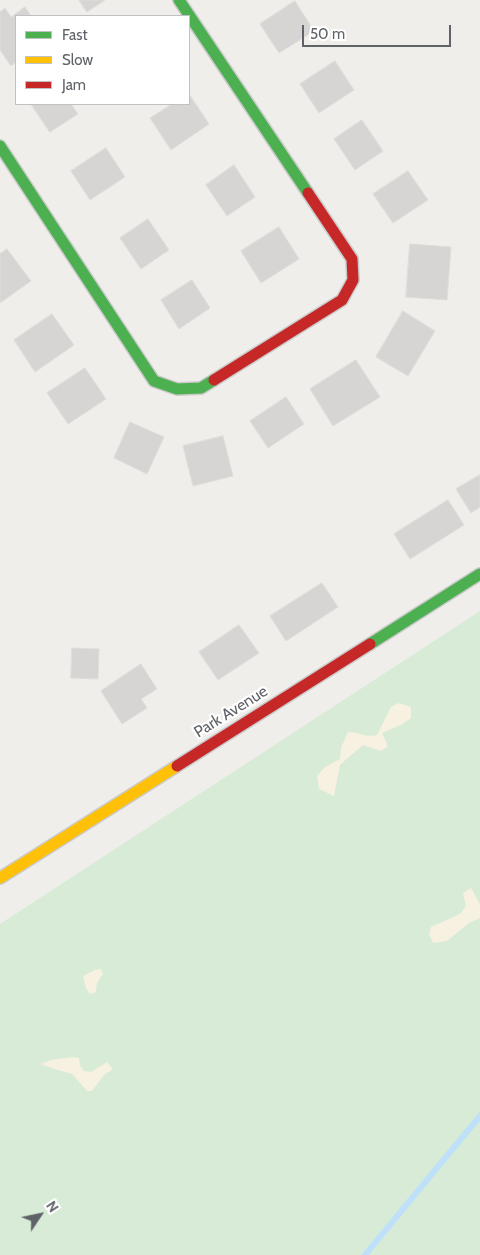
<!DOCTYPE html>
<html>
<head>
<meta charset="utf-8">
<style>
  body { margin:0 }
  #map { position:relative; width:480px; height:1255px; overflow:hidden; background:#efeeea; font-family:Cabin,sans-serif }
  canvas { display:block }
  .legend { position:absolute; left:15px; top:15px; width:175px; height:90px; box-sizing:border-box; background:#fff; border:1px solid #bfc1c3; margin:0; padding:6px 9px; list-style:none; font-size:15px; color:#5f6368 }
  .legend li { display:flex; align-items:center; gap:10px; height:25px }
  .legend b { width:25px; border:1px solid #bfc1c3 }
  .north { position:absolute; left:15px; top:1190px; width:50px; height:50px; -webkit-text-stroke:4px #fff; paint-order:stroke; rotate:56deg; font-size:14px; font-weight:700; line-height:20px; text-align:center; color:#5f6368 }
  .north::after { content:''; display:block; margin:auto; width:18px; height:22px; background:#5f6368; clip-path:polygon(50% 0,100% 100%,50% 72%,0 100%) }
  .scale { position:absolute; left:302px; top:25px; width:149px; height:22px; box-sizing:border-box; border:2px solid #5f6368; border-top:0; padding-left:6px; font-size:15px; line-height:18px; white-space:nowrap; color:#5f6368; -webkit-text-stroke:4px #fff; paint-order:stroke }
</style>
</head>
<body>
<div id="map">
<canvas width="480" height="1255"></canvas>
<ul class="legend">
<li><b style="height:6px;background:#4caf50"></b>Fast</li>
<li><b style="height:6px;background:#ffc107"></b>Slow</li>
<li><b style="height:6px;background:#c62828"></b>Jam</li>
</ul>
<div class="north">N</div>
<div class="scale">50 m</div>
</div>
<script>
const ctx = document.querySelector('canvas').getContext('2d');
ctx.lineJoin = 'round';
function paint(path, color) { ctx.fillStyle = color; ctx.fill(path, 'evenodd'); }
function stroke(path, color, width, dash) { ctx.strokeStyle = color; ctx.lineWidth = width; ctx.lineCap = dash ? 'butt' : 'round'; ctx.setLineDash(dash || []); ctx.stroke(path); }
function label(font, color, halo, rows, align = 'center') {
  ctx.font = font + ' Cabin,sans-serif'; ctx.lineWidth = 4.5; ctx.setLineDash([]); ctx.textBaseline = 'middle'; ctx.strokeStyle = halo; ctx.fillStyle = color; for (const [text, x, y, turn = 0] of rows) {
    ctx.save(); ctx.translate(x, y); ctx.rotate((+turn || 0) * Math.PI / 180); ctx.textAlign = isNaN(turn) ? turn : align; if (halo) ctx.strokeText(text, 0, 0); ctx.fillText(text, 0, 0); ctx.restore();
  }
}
paint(new Path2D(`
  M480,611V1255H0V924Z`), '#d8ebd6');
paint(new Path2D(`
  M399,703L411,707V718L403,724L382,733L388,746L381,751L363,745L340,765L334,796L319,789L317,776L325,767L340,759L341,748L348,732C361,732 363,738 377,735L391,707Z
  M471,888L480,904V918L469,923L447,941L433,943L429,934L431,927L460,914L466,906L463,893Z
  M101,969L103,974C98,980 96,984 96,992L90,994L86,988L83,976L95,970Z
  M73,1057L79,1058L80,1065L84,1071L91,1072L107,1062L113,1069L104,1075L92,1091H87L72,1074L51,1068L41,1064L51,1060Z`), '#f6f1e1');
stroke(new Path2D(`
  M365,1255L480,1116`), '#bfe0f9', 6);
const building = new Path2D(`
  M79,0H105L87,12Z
  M295,1L314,31L279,53L260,24Z
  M25,7L31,16H16V62L11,66L0,50V12L5,8L11,17Z
  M335,61L354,90L319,113L300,84Z
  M189,94L209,124L171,150L150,118L172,104H189Z
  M31,104H71L78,114L50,132Z
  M362,120L383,151L355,170L334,139Z
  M106,148L125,177L90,200L71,171Z
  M234,165L255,197L227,216L206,185Z
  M408,171L428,200L393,223L373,194Z
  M148,219L169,250L141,269L120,238Z
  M279,227L299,259L261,283L241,251Z
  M410,244L451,247L447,300L406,297Z
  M7,249L31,281L0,303V254Z
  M192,280L210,308L179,329L161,300Z
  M403,311L435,331L408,376L376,357Z
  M52,314L74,345L35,372L14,340Z
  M356,360L380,397L333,426L310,389Z
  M85,368L106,399L68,424L47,393Z
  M286,397L304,424L268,448L250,421Z
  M130,422L164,437L147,474L114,458Z
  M223,436L233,476L193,486L183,446Z
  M480,475V507L471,513L456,489Z
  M448,500L464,525L410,559L394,534Z
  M322,583L338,607L286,641L270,616Z
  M239,625L259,653L218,680L199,652Z
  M72,648L99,649L98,679L71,678Z
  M141,664L157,689L141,699L147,708L122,724L101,691Z`);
paint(building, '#d6d5d3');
stroke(building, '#deddd9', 1);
const fast = new Path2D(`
  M179,0L308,193
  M0,146L154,381L177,389L201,388L214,380
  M370,644L480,574`);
const slow = new Path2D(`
  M0,878L177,766`);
const jam = new Path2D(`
  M214,380L342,300L353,280L352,259L308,193
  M177,766L370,644`);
stroke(fast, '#cacacb', 14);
stroke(slow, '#cacacb', 14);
stroke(jam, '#cacacb', 14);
stroke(fast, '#4caf50', 11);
stroke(slow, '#ffc107', 11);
stroke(jam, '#c62828', 11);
label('16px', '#5f6368', '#fff', [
  ["Park Avenue",231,712,-32]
]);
</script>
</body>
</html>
